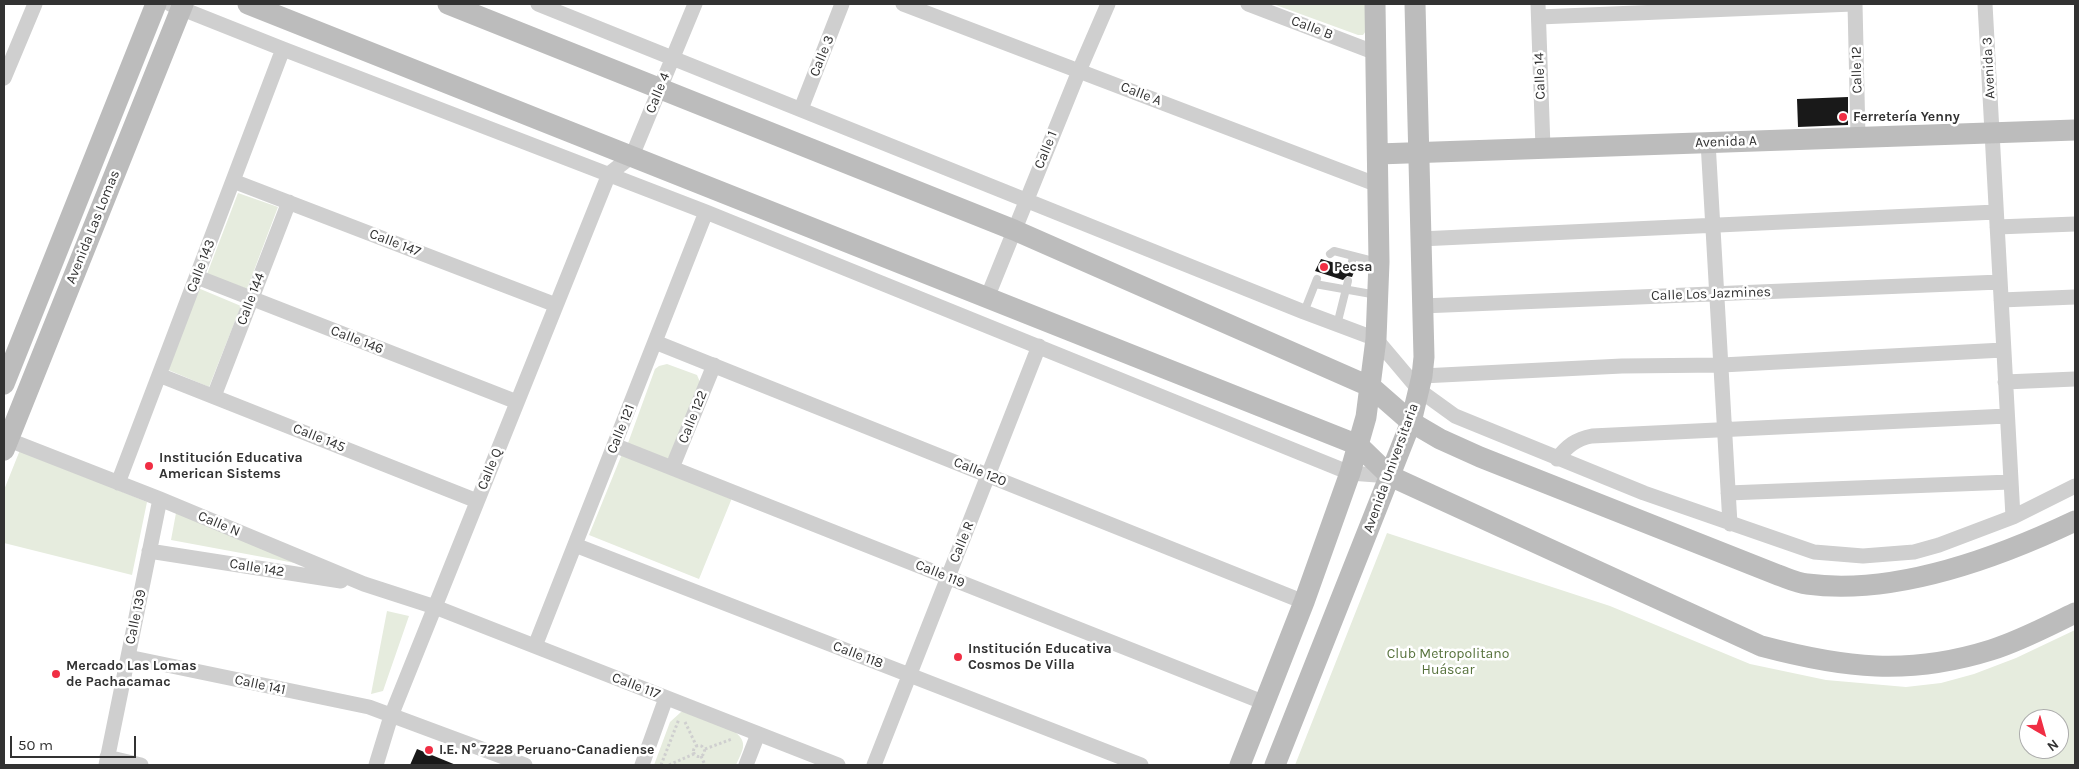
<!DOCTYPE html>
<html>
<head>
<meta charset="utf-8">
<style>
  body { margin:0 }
  #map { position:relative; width:2079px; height:769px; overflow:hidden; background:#fff; font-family:Karla,sans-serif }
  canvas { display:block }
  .frame { position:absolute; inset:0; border:5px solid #323232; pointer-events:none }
  .north { position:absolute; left:2019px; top:709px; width:50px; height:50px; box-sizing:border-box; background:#fff; border:1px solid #adadad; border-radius:50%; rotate:142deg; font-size:14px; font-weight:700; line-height:20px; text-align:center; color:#323232 }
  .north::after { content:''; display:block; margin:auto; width:18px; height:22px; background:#f02e44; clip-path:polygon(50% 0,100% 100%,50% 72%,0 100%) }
  .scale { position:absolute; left:10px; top:736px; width:126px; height:22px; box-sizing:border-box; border:2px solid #323232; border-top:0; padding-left:6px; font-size:15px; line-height:18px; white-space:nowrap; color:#323232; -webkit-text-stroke:4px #fff; paint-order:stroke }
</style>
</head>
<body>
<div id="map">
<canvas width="2079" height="769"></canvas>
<div class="frame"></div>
<div class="north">N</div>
<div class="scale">50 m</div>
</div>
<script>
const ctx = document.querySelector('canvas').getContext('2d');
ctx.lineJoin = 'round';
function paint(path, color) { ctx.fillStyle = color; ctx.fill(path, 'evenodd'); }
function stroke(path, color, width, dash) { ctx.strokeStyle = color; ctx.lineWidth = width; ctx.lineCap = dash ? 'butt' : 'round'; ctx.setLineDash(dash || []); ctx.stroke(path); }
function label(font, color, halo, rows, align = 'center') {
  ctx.font = font + ' Karla,sans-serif'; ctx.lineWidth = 5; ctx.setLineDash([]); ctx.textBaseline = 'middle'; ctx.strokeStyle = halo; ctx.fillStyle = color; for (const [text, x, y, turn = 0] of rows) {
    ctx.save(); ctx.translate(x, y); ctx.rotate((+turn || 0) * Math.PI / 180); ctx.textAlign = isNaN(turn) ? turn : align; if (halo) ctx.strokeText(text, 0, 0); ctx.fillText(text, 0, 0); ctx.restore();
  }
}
paint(new Path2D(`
  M1273,4H1367L1366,31L1363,35H1358Z
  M238,193L278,207L247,289L207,274Z
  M198,288L241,306L209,387L166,369Z
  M667,364L697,375L700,382L670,456L667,459L628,443L655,369L659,366Z
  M20,450L147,502L132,575L4,543V490Z
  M622,454L732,498L699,579L589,535Z
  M176,513L311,566L171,540Z
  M1387,533L1610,606L1750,664L1826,680L1906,687L1941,683L1974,674L2016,658L2075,630V765H1295ZM2029,719H2059V749H2029Z
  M387,611L409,616L383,691L371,694Z
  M681,712H687L735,732C749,743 742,751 736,765H654L670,722Z`), '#e6ecde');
paint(new Path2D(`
  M1848,97V125L1798,127L1797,99Z
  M1321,259L1346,266L1348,272H1354L1352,277L1347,276L1343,280L1315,271Z
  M417,749L456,765H410Z`), '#191919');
stroke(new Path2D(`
  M685,722L697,747
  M693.5 751a5.5 5.5 0 1 1 11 0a5.5 5.5 0 1 1-11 0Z
  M705,749L732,739
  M701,756L705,765
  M661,765L679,719
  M669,765L694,754`), '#cfcfcf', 3, [2.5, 2.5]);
stroke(new Path2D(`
  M1330,254L1334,251L1377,262
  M1351,267L1353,256
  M1315,284L1377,295
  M1304,312L1317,279
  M1337,325L1348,281`), '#cfcfcf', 8);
stroke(new Path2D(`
  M170,4L283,49L706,212L1350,473L1390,476
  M538,4L1304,312L1376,339L1419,390L1455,416L1644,493L1814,552L1863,556L1914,552L1939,545L2013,517L2075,486
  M903,4L1378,185
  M1248,4L1376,53
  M1538,4L1543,148
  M1855,4L1858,137
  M1985,4L2013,517
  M1539,17L1853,4
  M4,78L35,4
  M801,109L842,4
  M1708,142L1730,524
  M233,181L556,305
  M1997,227L2075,224
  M1420,239L1996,212
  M197,277L517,402
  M987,298L1079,71L1108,4
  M2001,300L2075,297
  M1422,306L2000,282
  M655,342L1304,602
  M159,375L477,501
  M1422,376L1622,366L1722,365L2003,350
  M2005,382L2075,379
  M214,396L289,202
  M4,438L160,499L364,584L435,607L838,765
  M614,445L1265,703
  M1557,459C1567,446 1576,439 1592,436L2007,416
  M672,468L714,365
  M118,483L283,49
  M1728,493L2010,482
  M575,545L1141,765
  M149,551L341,581
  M535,646L706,212
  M128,657L369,707L525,765
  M107,757L141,765
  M106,765L160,499
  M376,765L391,716L609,174L632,156L695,4
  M642,765L666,698
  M746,765L758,734
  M874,765L1039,346`), '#cfcfcf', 15);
stroke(new Path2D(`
  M248,4L1358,445L1390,476L1761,646C1844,668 1908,676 1991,650C2020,641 2048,626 2075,613
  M448,4L1014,230L1371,387L1411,422L1440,439L1480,457L1778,575C1787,578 1797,583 1807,584C1895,596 1997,558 2075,521
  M1378,154L2075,130
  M4,384L156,4
  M4,450L183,4
  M1240,765L1304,602L1350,473L1366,417L1376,339L1379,262L1375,4
  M1275,765L1411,422L1422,376L1424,357L1415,4`), '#bcbcbc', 21);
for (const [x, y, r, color] of [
  [1843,117,5,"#f02e44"],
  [1324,267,5,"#f02e44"],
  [149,466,5,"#f02e44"],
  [958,657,5,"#f02e44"],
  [56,674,5,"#f02e44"],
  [429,750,5,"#f02e44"]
]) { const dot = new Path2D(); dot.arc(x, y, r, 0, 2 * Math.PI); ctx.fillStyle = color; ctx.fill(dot); stroke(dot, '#fff', 2); }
label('14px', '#323232', '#fff', [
  ["Calle B",1312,28,21],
  ["Calle 3",822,56,-68],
  ["Avenida 3",1989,68,-93],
  ["Calle 12",1857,70,-91],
  ["Calle 14",1540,76,-92],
  ["Calle 4",658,93,-68],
  ["Calle A",1141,94,21],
  ["Avenida A",1726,142,-2],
  ["Calle 1",1046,150,-68],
  ["Avenida Las Lomas",93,227,-68],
  ["Calle 147",395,243,21],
  ["Calle 143",201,266,-69],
  ["Calle Los Jazmines",1711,294,-2],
  ["Calle 144",251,299,-69],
  ["Calle 146",357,340,21],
  ["Calle 122",693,417,-68],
  ["Calle 121",621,429,-68],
  ["Calle 145",319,438,22],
  ["Avenida Universitaria",1391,468,-70],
  ["Calle Q",490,469,-68],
  ["Calle 120",980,472,22],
  ["Calle N",219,524,23],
  ["Calle R",962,542,-68],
  ["Calle 142",257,568,9],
  ["Calle 119",940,574,22],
  ["Calle 139",136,617,-78],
  ["Calle 118",858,655,21],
  ["Calle 141",260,685,12],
  ["Calle 117",636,686,21]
]);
label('bold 14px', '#323232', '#fff', [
  ["Ferretería Yenny",1853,117],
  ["Pecsa",1334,267],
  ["Institución Educativa",159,458],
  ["American Sistems",159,474],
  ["Institución Educativa",968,649],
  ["Cosmos De Villa",968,665],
  ["Mercado Las Lomas",66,666],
  ["de Pachacamac",66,682],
  ["I.E. N° 7228 Peruano-Canadiense",439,750]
], 'left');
label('14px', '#57723c', '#fff', [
  ["Club Metropolitano",1448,654],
  ["Huáscar",1448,670]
]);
</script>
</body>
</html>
